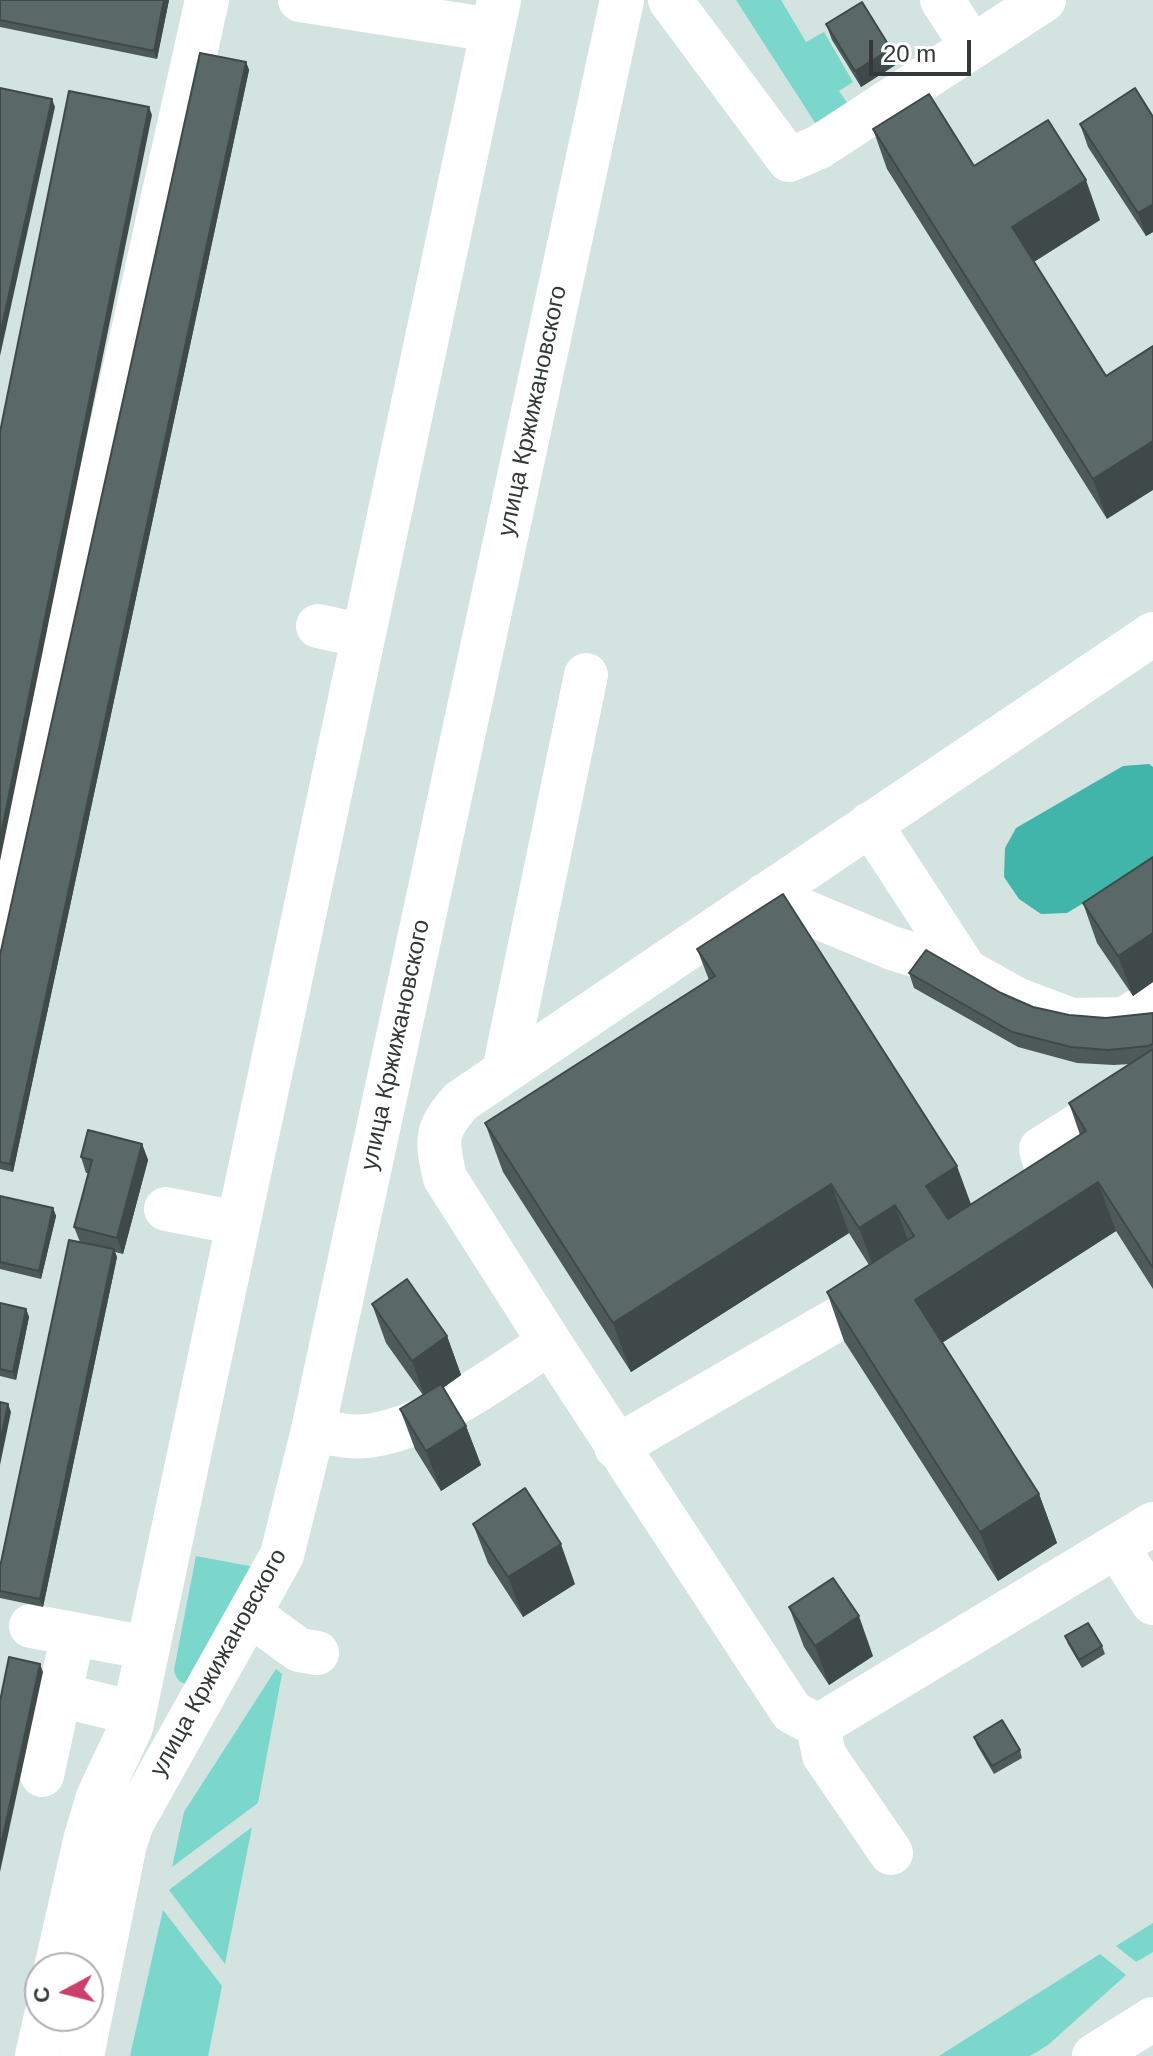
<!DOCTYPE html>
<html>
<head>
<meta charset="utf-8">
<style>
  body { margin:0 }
  #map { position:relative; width:1153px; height:2056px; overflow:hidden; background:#d2e3e0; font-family:Helvetica,sans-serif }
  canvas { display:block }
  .north { position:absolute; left:24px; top:1952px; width:80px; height:80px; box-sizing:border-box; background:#fff; border:2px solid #adb0af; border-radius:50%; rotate:263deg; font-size:22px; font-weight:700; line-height:32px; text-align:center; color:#323938 }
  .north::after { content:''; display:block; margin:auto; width:28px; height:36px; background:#cc3f6c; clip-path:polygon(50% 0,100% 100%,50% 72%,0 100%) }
  .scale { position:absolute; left:869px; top:40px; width:102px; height:36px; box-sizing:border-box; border:4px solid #323938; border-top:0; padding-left:10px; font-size:24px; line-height:28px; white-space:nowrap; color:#323938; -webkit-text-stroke:6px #fff; paint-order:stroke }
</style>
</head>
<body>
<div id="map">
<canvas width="1153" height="2056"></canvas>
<div class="north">С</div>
<div class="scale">20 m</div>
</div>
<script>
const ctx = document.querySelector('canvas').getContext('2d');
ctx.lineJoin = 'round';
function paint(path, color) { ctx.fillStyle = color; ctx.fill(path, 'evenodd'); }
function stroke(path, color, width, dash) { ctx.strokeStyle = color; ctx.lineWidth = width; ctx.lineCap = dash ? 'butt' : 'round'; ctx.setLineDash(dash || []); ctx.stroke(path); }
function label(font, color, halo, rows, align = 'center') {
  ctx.font = font + ' Helvetica,sans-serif'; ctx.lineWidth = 8; ctx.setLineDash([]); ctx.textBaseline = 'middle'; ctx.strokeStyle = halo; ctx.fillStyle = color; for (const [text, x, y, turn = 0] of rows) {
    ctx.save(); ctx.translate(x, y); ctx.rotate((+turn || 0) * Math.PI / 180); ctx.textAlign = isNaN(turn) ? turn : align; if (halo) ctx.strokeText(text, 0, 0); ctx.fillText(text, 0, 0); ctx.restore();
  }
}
paint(new Path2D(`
  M736,0H781L806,42L824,32L853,82L839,91L853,111L821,132Z
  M196,1556L260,1568L188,1684C179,1683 176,1679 174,1670Z
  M276,1669L282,1674L258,1803L172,1867L184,1812Z
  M252,1827L225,1964L169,1890Z
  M163,1910L222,1986L208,2056H130Z
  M1153,1923V1952L1136,1962L1116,1946Z
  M1100,1954L1126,1975L1048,2045L1030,2056H939Z`), '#7bd7cb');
paint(new Path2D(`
  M1149,764L1153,767V861L1067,913L1041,914L1019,899L1004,877L1005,848L1016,828L1123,766Z`), '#41b5a9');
stroke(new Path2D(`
  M300,0L492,30
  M670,0L789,160L819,147L1044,0
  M942,0L972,46
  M318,626L363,636
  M870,824L966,971L1016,999L1072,1020L1125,1019L1153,1001
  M765,895L892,948L966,971
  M0,927L207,0
  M504,1071L586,675
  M1031,1203L1053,1190L1041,1149L1153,1079
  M166,1209L238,1223
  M550,1343L792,1712L818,1726L1153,1524
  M313,1430C333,1434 354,1439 374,1435C439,1423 495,1377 550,1343L445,1178C436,1139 435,1131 461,1101L1153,634
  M616,1447L888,1290
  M1117,1547L1153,1603
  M251,1615L299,1650L317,1653
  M31,1626L148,1648
  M60,1695L134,1713
  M818,1726L824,1755L891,1853
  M42,1775L73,1634
  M56,1968L86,1837L98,1797L131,1727L499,0
  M37,2056L46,2016
  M82,2056L125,1844L132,1823L282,1555L313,1430L622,0`), '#fff', 44);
stroke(new Path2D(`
  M1094,2056L1153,2019`), '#fff', 44);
paint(new Path2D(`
  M0,0H169L157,59L0,27Z
  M826,24L891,49L897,64L861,87L832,40Z
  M246,62L249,70L13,1172L0,1169V955Z
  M1153,117V232L1146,236L1088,147L1080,124Z
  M873,129L974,166L1100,220L1034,262L1106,376L1107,519L887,169Z
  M1153,857V982L1133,996L1097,943L1083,903Z
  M697,949L971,1204L1080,1135L1069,1103L1130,1064L1114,1065L1077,1063L1018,1047L914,988L909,973L1001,993L1033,1007L1069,1015L1106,1018L1153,1013V1289L1116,1231L942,1343L1039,1494L1057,1543L998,1581L844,1341L827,1292L869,1265L849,1233L631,1372L503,1172L485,1123L709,980Z
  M142,1144L148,1160L123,1254L115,1252L117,1257L43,1607L0,1598V1567L80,1242L74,1227L89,1173H86L81,1157Z
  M0,1196L53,1208L56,1216L41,1279L0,1269Z
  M0,1303L26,1309L29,1317L16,1380L0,1376Z
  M372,1304L447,1336L461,1375L443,1388L466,1426L481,1465L441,1491L415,1449L400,1409L423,1395L386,1343Z
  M473,1524L575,1584L523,1617L488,1563Z
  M789,1607L873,1656L829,1685L804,1647Z
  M1065,1636L1102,1646L1105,1654L1082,1668L1068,1644Z
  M974,1737L1020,1750L1022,1758L994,1774L977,1745Z`), '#4d5a59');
paint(new Path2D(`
  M164,0H169L157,59L154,51Z
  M891,49L897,64L861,87L855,71Z
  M246,62L249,70L13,1172L10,1164Z
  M52,99L55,107L0,356V335Z
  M149,107L152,115L0,861V839Z
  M1086,180L1100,220L1027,266L1012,227Z
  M1153,204V232L1146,236L1138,213Z
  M1153,441V490L1107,519L1093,479Z
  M1153,933V982L1133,996L1118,956Z
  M142,1144L148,1160L123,1254L117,1238Z
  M957,1166L975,1215L944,1235L926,1186Z
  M1098,1182L1116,1231L932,1349L915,1300Z
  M831,1184L849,1233L631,1372L613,1323Z
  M895,1205L913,1254L877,1277L859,1228Z
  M53,1208L56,1216L41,1279L39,1271Z
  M114,1249L117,1257L43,1607L40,1599Z
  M26,1309L29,1317L16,1380L13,1372Z
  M447,1336L461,1375L426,1400L412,1361Z
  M8,1404L11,1412L0,1465V1443Z
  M466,1426L481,1465L441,1491L426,1451Z
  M1039,1494L1057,1543L998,1581L980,1532Z
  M561,1544L575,1584L523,1617L508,1577Z
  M859,1616L873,1656L829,1685L815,1646Z
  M40,1664L43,1672L0,1872V1850Z`), '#3f4a48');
const building = new Path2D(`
  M0,0H164L154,51L0,20Z
  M862,2L891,49L855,71L826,24Z
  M200,53L246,62L10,1164L0,1162V955Z
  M0,88L52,99L0,335Z
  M1135,88L1153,117V204L1138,213L1080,124Z
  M69,91L149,107L0,839V432Z
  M929,94L974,166L1048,120L1086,180L1012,227L1106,376L1153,346V441L1093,479L873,129Z
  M1153,857V933L1118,956L1083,903Z
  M783,894L957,1166L926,1186L948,1219L1086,1131L1069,1103L1153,1049V1268L1098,1182L915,1300L1039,1494L980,1532L827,1292L914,1236L895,1205L859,1228L831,1184L613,1323L485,1123L715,976L697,949Z
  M926,950L1001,993L1033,1007L1069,1015L1106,1018L1153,1013V1044L1148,1046L1108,1050L1071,1047L1012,1032L909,973Z
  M88,1130L142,1144L117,1238L74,1227L92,1160L81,1157Z
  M0,1196L53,1208L39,1271L0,1262Z
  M69,1240L114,1249L40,1599L0,1591V1567Z
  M407,1279L447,1336L412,1361L372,1304Z
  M0,1303L26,1309L13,1372L0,1369Z
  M441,1384L466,1426L426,1451L400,1409Z
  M0,1402L8,1404L0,1443Z
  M525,1488L561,1544L508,1577L473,1524Z
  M833,1578L859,1616L815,1646L789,1607Z
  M1088,1623L1102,1646L1079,1660L1065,1636Z
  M9,1657L40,1664L0,1850V1701Z
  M1002,1720L1020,1750L992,1766L974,1737Z`);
paint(building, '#5a6967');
stroke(building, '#3f4a48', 2);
label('24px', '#323938', '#fff', [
  ["улица Кржижановского",533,411,-78],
  ["улица Кржижановского",396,1045,-78],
  ["улица Кржижановского",219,1663,-61]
]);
</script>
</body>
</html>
